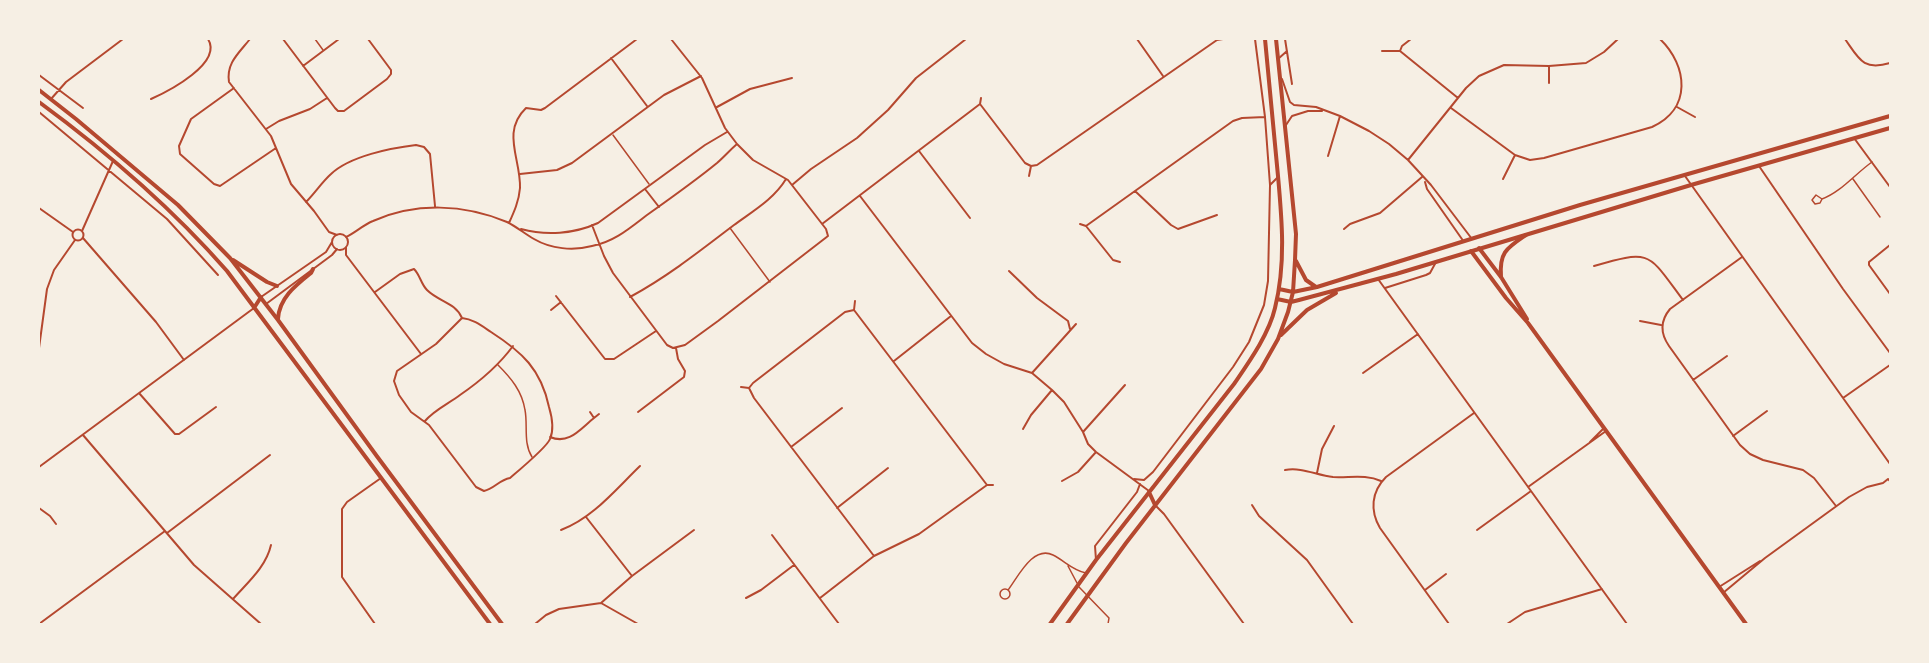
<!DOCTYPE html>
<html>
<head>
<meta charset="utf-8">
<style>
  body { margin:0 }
  #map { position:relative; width:1929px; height:663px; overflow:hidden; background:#f6efe4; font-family:Jost,sans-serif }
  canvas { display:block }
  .frame { position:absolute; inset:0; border:40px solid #f6efe4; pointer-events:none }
</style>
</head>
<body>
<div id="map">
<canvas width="1929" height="663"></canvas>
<div class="frame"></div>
</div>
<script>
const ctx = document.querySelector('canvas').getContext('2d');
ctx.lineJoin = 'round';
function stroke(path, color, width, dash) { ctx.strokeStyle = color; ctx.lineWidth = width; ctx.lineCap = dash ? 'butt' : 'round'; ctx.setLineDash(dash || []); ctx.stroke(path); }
stroke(new Path2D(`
  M315,39L323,50
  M613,135L649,184
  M1853,179L1880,217
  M1822,199L1816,195L1812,200L1815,204L1820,203L1822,199C1841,192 1855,174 1872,162
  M730,228L770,282
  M498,365C511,378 522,391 525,410C528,425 523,443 532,457
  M1068,566L1077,583
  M1079,587L1109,618L1108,624
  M1000 594a5 5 0 1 1 10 0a5 5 0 1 1-10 0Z
  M1008,590C1018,577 1033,545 1053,555C1065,561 1072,570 1086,573`), '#b5482f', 1.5);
stroke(new Path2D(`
  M250,39C239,53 226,63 229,82L271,136L291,184L314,211L329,232L337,235
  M283,39L335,108L338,111H344L387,79L391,74V70L368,39
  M1137,39L1163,76
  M1285,39L1292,84
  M1845,39C1859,59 1863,71 1890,63
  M1382,51H1400L1402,46L1411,39
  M1400,51L1458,98
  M611,58L647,106
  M1278,59L1287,51
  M303,66L339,39
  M39,75L83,108
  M1282,79L1290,102L1294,105L1316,107L1340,116L1369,131L1389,144L1408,160L1431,185L1472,239
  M1549,83V66
  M234,88L191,119L179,146L180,154L214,184L220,186L276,148
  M981,98L980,104L1025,163L1031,166
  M51,99L66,82L123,39
  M151,99C169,91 223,63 208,39
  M717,107L750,89L792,78
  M1677,107L1695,117
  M1451,108L1515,155L1530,160L1544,158L1652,127C1692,109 1688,66 1660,39
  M39,112L167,219L218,275
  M1286,125L1292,116L1308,111H1322
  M266,129L279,121L310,109L327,98
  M1854,138L1890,187
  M919,151L970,218
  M1328,156L1340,116
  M1408,160L1466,88L1479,76L1504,65L1549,66L1586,63L1604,52L1618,39
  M1759,166L1843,289L1890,353
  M520,174L557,170L572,163L664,95L701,76
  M1029,176L1031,166L1037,165L1217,40L1223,39
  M1685,176L1890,464
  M1503,179L1515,155
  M1425,182L1427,189L1464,242
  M792,185L811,169L857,138L888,110L916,78L966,39
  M1270,185L1278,177
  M645,189L659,207
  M1135,191L1171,225L1178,229L1217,215
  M860,196L972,343L986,354L1004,364L1032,373L1052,390L1064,402L1083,432L1088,444L1096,452L1149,491
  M306,202C315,193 322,182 331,174C350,156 391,148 416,145L424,147L430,154L435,206
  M39,208L73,232
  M509,223C514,212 519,201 520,188C521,159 501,132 526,108L541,110L545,108L637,39
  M822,224L980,104
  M1080,224L1086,226L1233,121L1242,118L1265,117
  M592,225L604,256L613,273L667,345L673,348L685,345L718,321L828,236L826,229L788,180L753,160L737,144L725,128L702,78L671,39
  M1086,226L1113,260L1120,262
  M521,229C546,236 574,234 598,223L705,145L727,132
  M1344,229L1350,224L1380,213L1422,177
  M72.5 235a5.5 5.5 0 1 1 11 0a5.5 5.5 0 1 1-11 0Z
  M82,231L113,161
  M332 242a8 8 0 1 1 16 0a8 8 0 1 1-16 0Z
  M346,237C355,233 363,225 373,221C416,202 464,204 507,222C517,227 525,234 534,239C551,249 573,251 592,246C614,242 630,228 647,215C671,198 695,181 717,163C724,157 730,150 737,144
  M83,238L156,322L184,360
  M1890,245L1869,262V265L1890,294
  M346,247V255L421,354
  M1742,257L1670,309C1660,321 1660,333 1669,346L1740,445L1750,454L1763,460L1803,470L1814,478L1836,506
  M1594,266C1652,249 1648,253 1683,300
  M1009,271L1037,298L1068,321L1070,329
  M1378,279L1627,624
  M1385,288L1426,275L1430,273L1436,262
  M375,292L400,274L414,269C420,275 421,284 427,290C439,302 455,302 462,318
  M556,296L605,359H614L656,331
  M261,297L326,252L332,242
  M630,297C667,277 700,251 734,225C753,211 774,199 786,179
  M855,301L854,310L987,485
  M266,304L332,255L337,249
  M551,310L561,302
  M462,318C473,319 482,326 491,332C522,352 541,369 549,407C552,417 554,430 550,439C547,447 517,472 510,478C499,480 494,489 484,491L476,487L429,425L411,412L399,395L394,381L397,371L436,344Z
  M1640,321L1661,325
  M39,348L47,289L54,270L75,240
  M894,361L951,316
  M1032,373L1076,324
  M1363,373L1418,334
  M1693,380L1727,356
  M741,387L749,388L753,383L845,312L854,310
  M749,388L754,398L874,556
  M139,393L175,434H179L216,407
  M1843,398L1890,365
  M638,412L684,377L685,371L678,359L676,348
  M594,418L599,414
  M425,421C434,410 448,404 460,395C479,382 499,365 513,346
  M1023,429L1031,415L1052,390
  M1083,432L1125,385
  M83,435L194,565L261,624
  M1733,436L1767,411
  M550,437C569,445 580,429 594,418L590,412
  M1590,442L1603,429
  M791,447L842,408
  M39,467L254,308
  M1285,470C1302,467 1316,475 1333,477C1349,478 1366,474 1381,481
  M1317,473L1322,449L1334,426
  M1134,479L1144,480L1153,472L1233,367L1249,342L1264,305L1268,281L1270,185L1265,117L1255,39
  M1062,481L1078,472L1096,452
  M1528,487L1606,431
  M1155,505L1164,514L1244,624
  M1252,505L1259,516L1307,560L1353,624
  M39,508L50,516L56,524
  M837,508L888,468
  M586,517L632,576
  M561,530C593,518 616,489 640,466
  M1477,530L1531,491
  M167,533L270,455
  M772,535L839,624
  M1096,560L1095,546L1137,492L1140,484
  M1719,587L1760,561
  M1425,590L1446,574
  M1723,593L1765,558L1849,497L1867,487L1883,483L1888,479L1890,481
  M746,598L761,590L794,565
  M820,598L874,556L919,534L987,485H993
  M233,599C248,582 266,567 271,545
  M601,603L638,624
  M39,624L165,531
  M375,624L342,577V509L347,502L381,478
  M535,624L546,615L559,609L601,603L632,576L694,530
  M1449,624L1380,528C1370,511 1371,492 1386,477L1474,413
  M1507,624L1525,612L1602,589`), '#b5482f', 2);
stroke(new Path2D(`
  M1479,248L1501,277L1527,319
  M1471,251L1506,298L1528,323L1746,624
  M1501,277C1499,252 1507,248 1526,235`), '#b5482f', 4);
stroke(new Path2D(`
  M39,90L76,119L178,205L230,258L278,320L376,455L502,624
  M39,102C107,152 171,207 227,271L490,624
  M233,260L267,282L277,286
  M1296,261L1306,280L1316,287
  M1279,289L1293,292L1317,287L1580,205L1890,116
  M1277,299L1291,302L1299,300L1396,274L1691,185L1890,128
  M254,308L261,297
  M278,319C279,298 296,285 311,273L313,269
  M1281,335L1307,310L1336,293
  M1149,492L1155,505
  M1050,624L1096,560L1234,384C1249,362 1269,334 1275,308C1286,264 1282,220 1278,176C1274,130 1269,85 1265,39
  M1067,624L1126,543L1261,369L1278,339L1288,312L1293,292L1295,260L1296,234L1276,39`), '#b5482f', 4);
</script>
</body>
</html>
